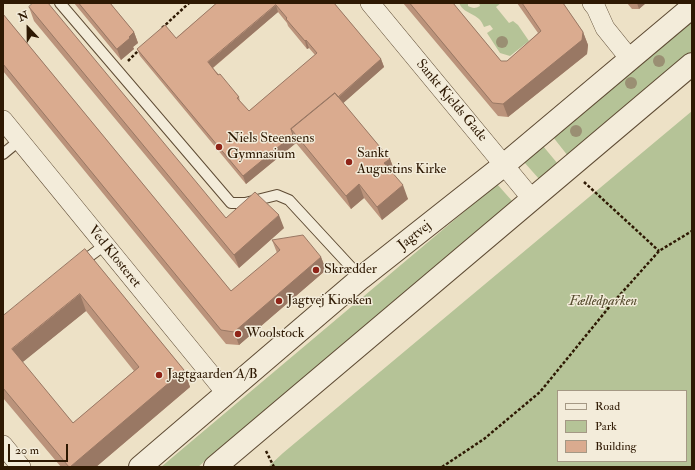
<!DOCTYPE html>
<html>
<head>
<meta charset="utf-8">
<style>
  body { margin:0 }
  #map { position:relative; width:695px; height:470px; overflow:hidden; background:#ede1c6; font-family:"IM FELL Double Pica",serif }
  canvas { display:block }
  .frame { position:absolute; inset:0; border:4px solid #2e1903; pointer-events:none }
  .legend { position:absolute; left:557px; top:390px; width:130px; height:72px; box-sizing:border-box; background:#f3ecda; border:1px solid #a49884; margin:0; padding:5px 7px; list-style:none; font-size:12px; color:#2e1903 }
  .legend li { display:flex; align-items:center; gap:8px; height:20px }
  .legend b { width:20px; border:1px solid #a49884 }
  .north { position:absolute; left:8px; top:8px; width:40px; height:40px; -webkit-text-stroke:3px #f3ecda; paint-order:stroke; rotate:338deg; font-size:11px; font-weight:700; line-height:16px; text-align:center; color:#2e1903 }
  .north::after { content:''; display:block; margin:auto; width:14px; height:18px; background:#2e1903; clip-path:polygon(50% 0,100% 100%,50% 72%,0 100%) }
  .scale { position:absolute; left:8px; top:444px; width:60px; height:18px; box-sizing:border-box; border:2px solid #2e1903; border-top:0; padding-left:5px; font-size:12px; line-height:14px; white-space:nowrap; color:#2e1903; -webkit-text-stroke:3px #f3ecda; paint-order:stroke }
</style>
</head>
<body>
<div id="map">
<canvas width="695" height="470"></canvas>
<div class="frame"></div>
<ul class="legend">
<li><b style="height:5px;background:#f3ecda"></b>Road</li>
<li><b style="height:11px;background:#b5c397"></b>Park</li>
<li><b style="height:11px;background:#daab8f"></b>Building</li>
</ul>
<div class="north">N</div>
<div class="scale">20 m</div>
</div>
<script>
const ctx = document.querySelector('canvas').getContext('2d');
ctx.lineJoin = 'round';
function paint(path, color) { ctx.fillStyle = color; ctx.fill(path, 'evenodd'); }
function stroke(path, color, width, dash) { ctx.strokeStyle = color; ctx.lineWidth = width; ctx.lineCap = dash ? 'butt' : 'round'; ctx.setLineDash(dash || []); ctx.stroke(path); }
function label(font, color, halo, rows, align = 'center') {
  ctx.font = font + ' "IM FELL Double Pica",serif'; ctx.lineWidth = 3; ctx.setLineDash([]); ctx.textBaseline = 'middle'; ctx.strokeStyle = halo; ctx.fillStyle = color; for (const [text, x, y, turn = 0] of rows) {
    ctx.save(); ctx.translate(x, y); ctx.rotate((+turn || 0) * Math.PI / 180); ctx.textAlign = isNaN(turn) ? turn : align; if (halo) ctx.strokeText(text, 0, 0); ctx.fillText(text, 0, 0); ctx.restore();
  }
}
paint(new Path2D(`
  M459,3H468V6C472,8 475,9 480,6L479,3H501L496,7L509,23L513,21L518,25L529,41L510,56L500,53L487,33L493,29L490,25L484,27C479,12 465,16 459,3Z
  M692,20V51L568,156L553,137Z
  M692,111V467H268L283,453ZM558,391H686V461H558Z
  M543,146L558,164L540,180L524,162Z
  M497,184L513,202L198,467H161Z`), '#b5c397');
const service = new Path2D(`
  M60,3L231,203H245L277,195L289,200L361,278
  M3,154L20,140
  M79,264L105,245`);
const minor = new Path2D(`
  M370,3L532,199
  M592,3L596,8L605,28L630,59
  M3,120L226,393
  M3,445L21,467`);
const tertiary = new Path2D(`
  M140,467L361,278L504,165L692,7
  M215,467L692,64`);
stroke(service, '#5e4b34', 12);
stroke(minor, '#5e4b34', 20);
stroke(tertiary, '#5e4b34', 24);
stroke(new Path2D(`
  M162,28L189,3
  M128,61L140,49
  M584,182L659,251
  M266,451L274,467
  M442,467L484,439L540,392L610,306L659,251L692,231`), '#2e1903', 2.5, [3, 2]);
stroke(service, '#f3ecda', 10);
stroke(minor, '#f3ecda', 19);
stroke(tertiary, '#f3ecda', 22);
ctx.fillStyle = '#9a8f73';
for (const [x, y] of [
  [502,42],
  [659,61],
  [631,83],
  [576,131]
]) { ctx.beginPath(); ctx.arc(x, y, 6, 0, 2 * Math.PI); ctx.fill(); }
paint(new Path2D(`
  M74,3H110L134,32L138,43L133,47L134,49L121,60Z
  M217,3H334L381,59L384,67L343,103L390,159L395,172L393,174L408,199L382,220L364,198L351,209L296,143L246,184L140,56L137,49L176,38ZM278,12L287,23L288,26L307,49L309,48L315,55L249,111L240,101L239,97L213,68Z
  M403,3H453L501,61H507L538,33L517,3H563L583,32L588,45L587,54L508,117L498,116Z
  M627,3H646L639,9H632Z
  M29,7L226,218L284,228L239,268L34,21Z
  M3,14L231,291L277,253L272,240L321,257L326,270L239,345L226,344L3,71Z
  M85,249L184,370L190,387L96,467H61L3,398V316ZM86,311L134,371L73,423L22,362Z`), '#bb937b');
paint(new Path2D(`
  M637,3H646L639,9Z
  M276,5L278,12L210,70L208,62Z
  M134,32L138,43L133,47L134,49L121,60L117,49Z
  M583,32L588,45L587,54L508,117L503,104Z
  M306,40L309,48L307,49L305,41Z
  M381,59L384,67L340,106L337,99Z
  M293,135L296,143L246,184L243,176Z
  M390,159L395,172L389,177L384,163Z
  M359,184L364,198L351,209L346,196Z
  M403,185L408,199L382,220L377,207Z
  M279,215L284,228L239,268L234,255Z
  M321,257L326,270L239,345L234,332Z
  M80,294L86,311L18,366L12,349Z
  M184,370L190,387L96,467H70Z`), '#997864');
const building = new Path2D(`
  M33,3H48L226,218L255,192L279,215L234,255L29,7Z
  M79,3H110L134,32L129,37L130,38L117,49Z
  M217,3H334L381,59L338,97L335,93L291,129L293,135L243,176L137,49L165,25L176,38ZM276,5L287,18L286,19L305,41L306,40L317,53L249,111L237,98L239,97L220,74L218,75L208,62Z
  M410,3H453L501,61H507L541,31L522,3H563L583,32L582,40L503,104L493,103Z
  M3,14L231,291L280,250L272,240L303,235L321,257L234,332L221,330L3,64Z
  M335,93L390,159L384,163L403,185L377,207L359,184L346,196L291,129Z
  M85,249L184,370L70,467H69L3,388V316ZM80,294L139,367L73,423L12,349Z`);
paint(building, '#daab8f');
stroke(building, '#997864', 1);
for (const [x, y, r, color] of [
  [219,147,4,"#8f2418"],
  [349,162,4,"#8f2418"],
  [316,270,4,"#8f2418"],
  [279,301,4,"#8f2418"],
  [238,334,4,"#8f2418"],
  [159,375,4,"#8f2418"]
]) { const dot = new Path2D(); dot.arc(x, y, r, 0, 2 * Math.PI); ctx.fillStyle = color; ctx.fill(dot); stroke(dot, '#f3ecda', 1.5); }
label('14px', '#2e1903', '#f3ecda', [
  ["Sankt Kjelds Gade",451,101,50],
  ["Jagtvej",415,236,-38],
  ["Ved Klosteret",114,257,51]
]);
label('14px', '#2e1903', '#f3ecda', [
  ["Niels Steensens",227,139],
  ["Gymnasium",227,155],
  ["Sankt",357,154],
  ["Augustins Kirke",357,170],
  ["Skrædder",324,270],
  ["Jagtvej Kiosken",287,301],
  ["Woolstock",246,334],
  ["Jagtgaarden A/B",167,375]
], 'left');
label('italic 14px', '#564c2f', '#f3ecda', [
  ["Fælledparken",603,302]
]);
</script>
</body>
</html>
